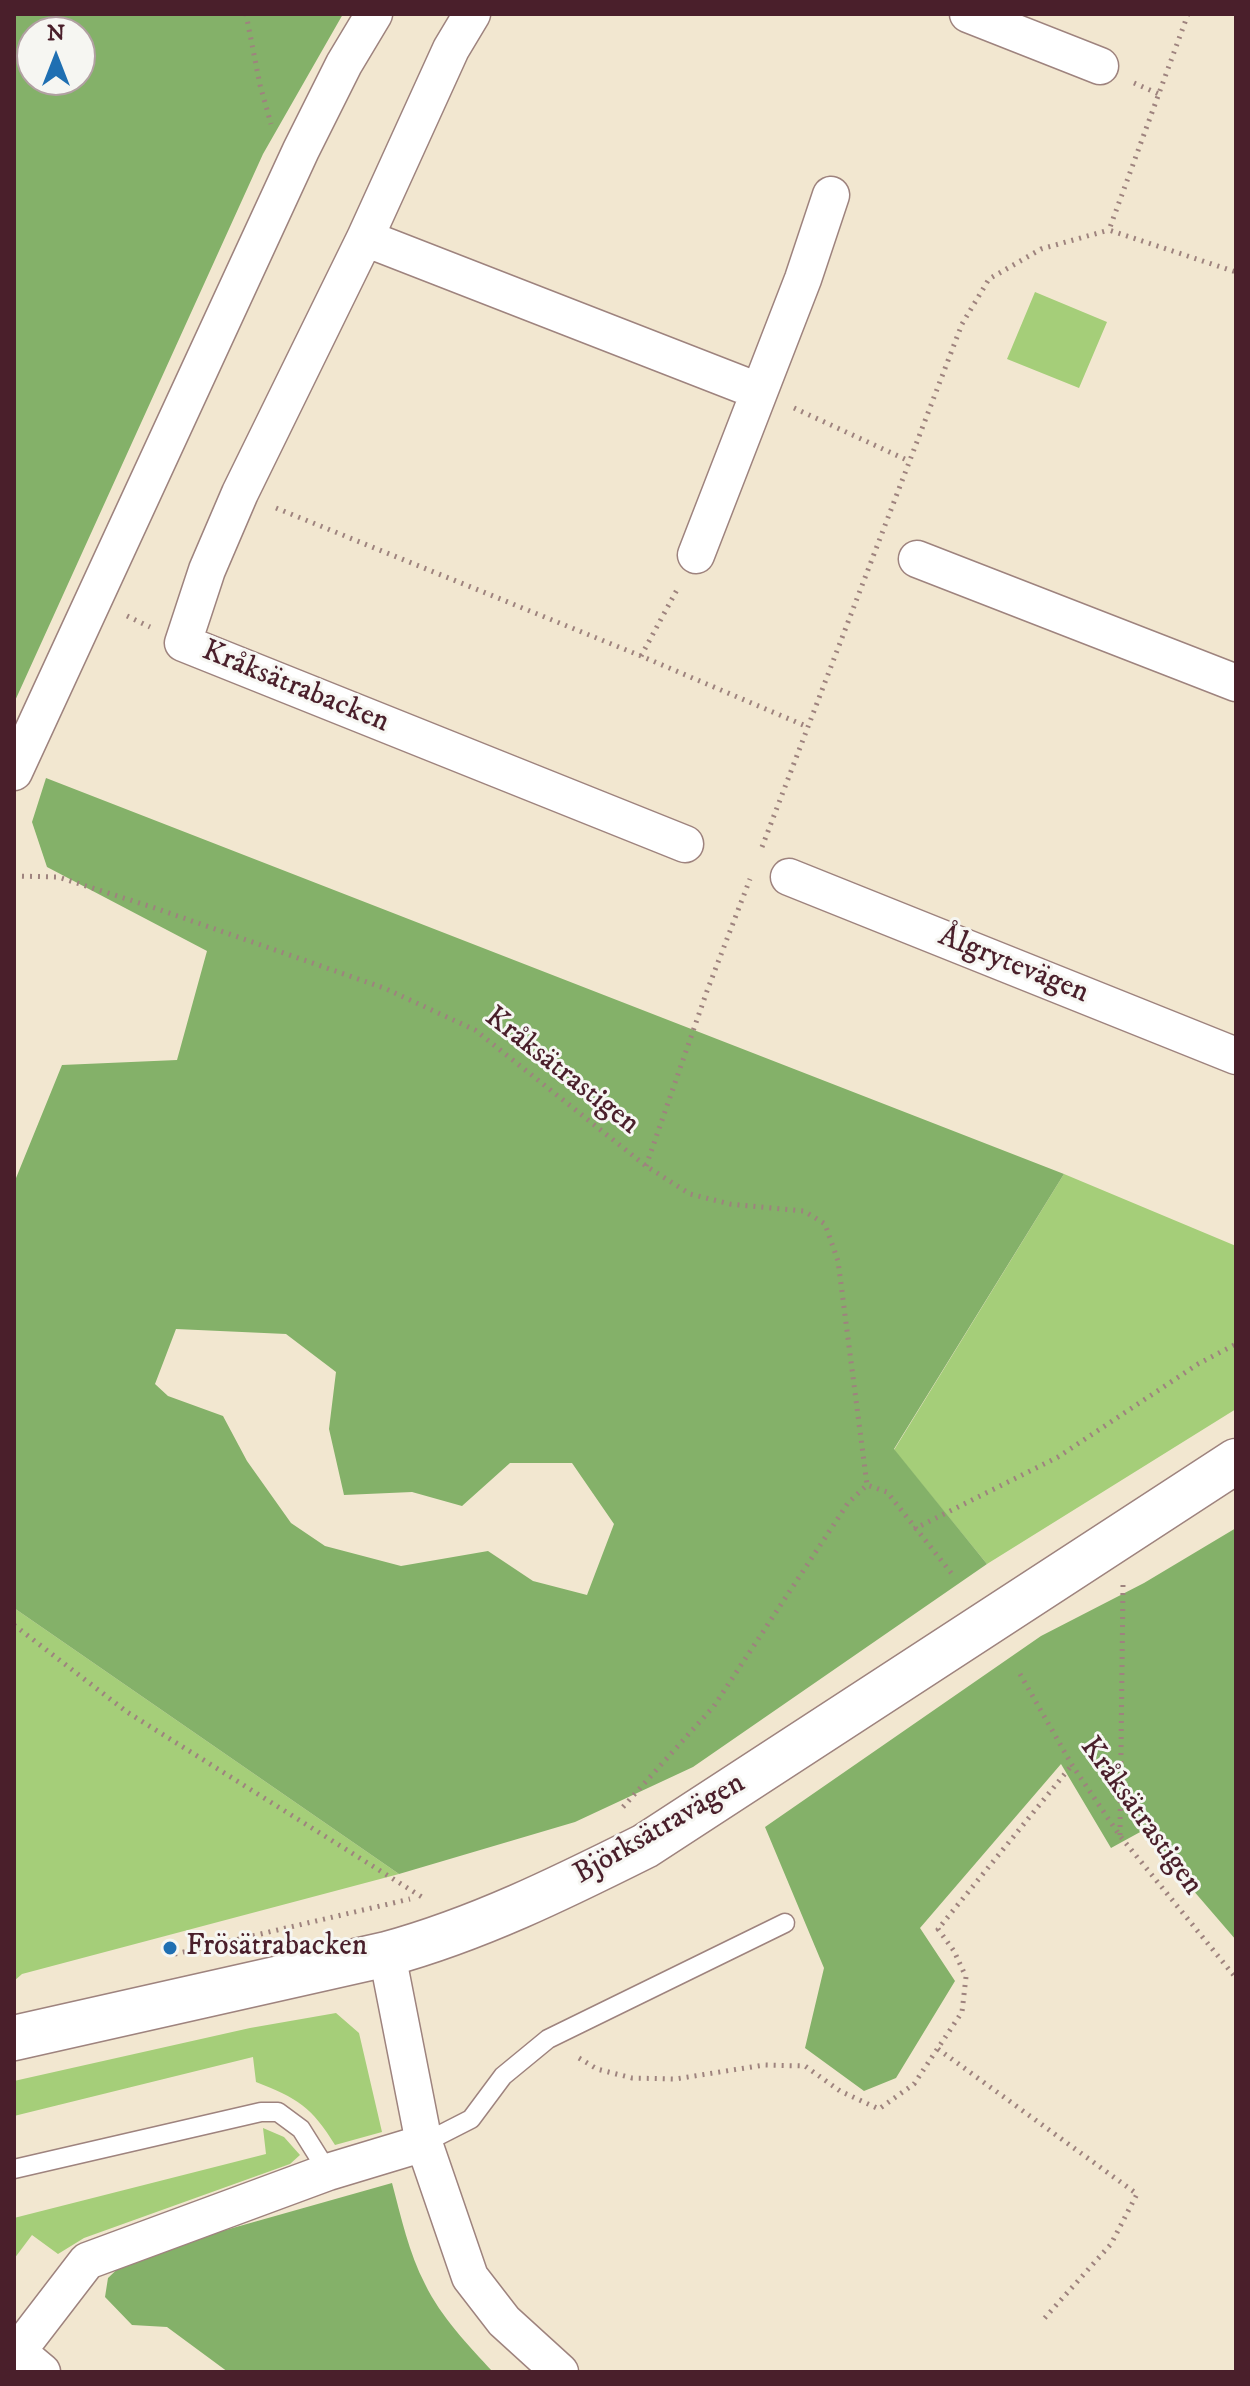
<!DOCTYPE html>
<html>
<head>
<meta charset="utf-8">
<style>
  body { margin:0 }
  #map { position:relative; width:1250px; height:2386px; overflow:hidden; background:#f2e7d0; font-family:"IM FELL DW Pica",serif }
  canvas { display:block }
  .frame { position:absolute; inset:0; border:16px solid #4a1f2b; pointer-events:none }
  .north { position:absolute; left:16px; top:16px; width:80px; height:80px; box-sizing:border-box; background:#f6f6f2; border:2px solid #b1a0a2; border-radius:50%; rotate:0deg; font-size:22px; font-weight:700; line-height:32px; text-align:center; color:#4a1f2b }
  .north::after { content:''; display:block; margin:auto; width:28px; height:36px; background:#1f6fb2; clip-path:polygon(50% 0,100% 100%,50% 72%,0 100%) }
</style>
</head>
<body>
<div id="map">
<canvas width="1250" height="2386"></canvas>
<div class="frame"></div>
<div class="north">N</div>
</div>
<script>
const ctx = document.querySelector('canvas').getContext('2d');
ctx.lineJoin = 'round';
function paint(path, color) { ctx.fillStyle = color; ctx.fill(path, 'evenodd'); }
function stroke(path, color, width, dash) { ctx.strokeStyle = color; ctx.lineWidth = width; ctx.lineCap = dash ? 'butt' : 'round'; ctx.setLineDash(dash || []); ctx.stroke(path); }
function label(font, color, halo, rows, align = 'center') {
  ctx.font = font + ' "IM FELL DW Pica",serif'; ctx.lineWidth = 6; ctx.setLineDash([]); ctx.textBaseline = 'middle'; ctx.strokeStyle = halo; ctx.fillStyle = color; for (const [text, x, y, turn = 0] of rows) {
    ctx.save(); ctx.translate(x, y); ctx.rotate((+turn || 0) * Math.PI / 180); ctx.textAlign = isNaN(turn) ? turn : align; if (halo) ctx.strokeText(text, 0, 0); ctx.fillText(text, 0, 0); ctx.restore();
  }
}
paint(new Path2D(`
  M1035,292L1107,322L1079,388L1007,359Z
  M1064,1174L1236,1246V1409L987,1564L894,1450Z
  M14,1608L399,1874L22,1974L14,1981Z
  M336,2013L359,2033L382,2132L335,2145C312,2107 297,2098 256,2082L253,2057L14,2116V2081L250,2028Z
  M263,2128L284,2137L300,2155L290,2164L84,2238L58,2254L32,2235L14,2259V2218L266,2154Z`), '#a5ce79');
paint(new Path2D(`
  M14,14H343L263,154L14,703ZM32,32H80V80H32Z
  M46,778L1064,1174L894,1449L987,1564L693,1767L575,1822L399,1874L14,1608V1183L62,1065L177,1060L207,951L47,867L32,822ZM176,1329L286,1334L336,1372L329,1429L344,1495L412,1492L462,1506L510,1463H572L614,1524L587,1595L533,1581L488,1551L401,1566L325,1546L291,1523L247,1461L223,1416L168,1396L155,1384Z
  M1236,1528V1940L1142,1831L1111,1848L1061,1764L920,1928L955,1981L896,2078L864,2091L805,2048L824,1968L765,1827L1041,1636L1144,1583Z
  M392,2183C401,2217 409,2253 425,2284C441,2317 468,2345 493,2372H228L167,2327L132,2325L105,2297L108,2278L130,2257Z`), '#84b169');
const lane = new Path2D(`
  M424,2143L471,2119L503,2076L548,2039L785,1923
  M14,2169L261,2112H278L301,2129L328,2172`);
const street = new Path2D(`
  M472,14L451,49L365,238L240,493L207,570L183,643L685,844
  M968,14L1100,66
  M365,238L758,391
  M696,555L803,279L831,195
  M917,559L1236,683
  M14,772L301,150L344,64L374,14
  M789,877L1236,1056
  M387,1954L424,2143L470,2277L504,2321L560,2372
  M17,2351L42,2372
  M14,2356L87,2261L328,2172L424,2143`);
const secondary = new Path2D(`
  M14,2038L387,1954C478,1929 561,1888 645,1846L1236,1461`);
stroke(lane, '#9e837e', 21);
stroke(street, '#9e837e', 39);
stroke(secondary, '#9e837e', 47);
stroke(new Path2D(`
  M246,14L260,85L271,124
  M1188,14L1109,230L1236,272
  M1134,83L1159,94
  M794,408L909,461
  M276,508L641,656L808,727
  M127,616L150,627
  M641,656L679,586
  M762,847L962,324L989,279L1041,249L1109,230
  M14,876L58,877L152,907L384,988L475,1030L646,1166L690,1194L730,1204L804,1211L825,1224L838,1261L867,1485
  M646,1166L707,991L750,879
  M914,1529L1058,1457L1198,1364L1236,1344
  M14,1625L127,1712L422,1897
  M1020,1674L1072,1765L1120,1836L1236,1978
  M623,1807L714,1706L848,1503L867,1485L887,1492L952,1574
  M1120,1835L1123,1585
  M175,1954L410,1899
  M938,2049L1137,2194L1111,2244L1042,2321
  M579,2058L597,2069L632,2078L675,2079L764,2065L805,2066L840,2091L879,2109L914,2084L962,2012L966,1977L954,1951L938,1929L1072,1765`), '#9e837e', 5, [2, 6]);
stroke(lane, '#fff', 18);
stroke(street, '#fff', 36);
stroke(secondary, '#fff', 44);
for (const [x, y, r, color] of [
  [170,1948,8,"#1f6fb2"]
]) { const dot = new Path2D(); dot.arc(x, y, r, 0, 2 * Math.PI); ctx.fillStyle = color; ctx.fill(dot); stroke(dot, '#f6f6f2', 3); }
label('30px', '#4a1f2b', '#f6f6f2', [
  ["Kråksätrabacken",295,688,22],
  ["Ålgrytevägen",1013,966,22],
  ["Kråksätrastigen",561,1072,38],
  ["Kråksätrastigen",1140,1817,54],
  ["Björksätravägen",660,1830,-30]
]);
label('30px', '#4a1f2b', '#f6f6f2', [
  ["Frösätrabacken",186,1948]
], 'left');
</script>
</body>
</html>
